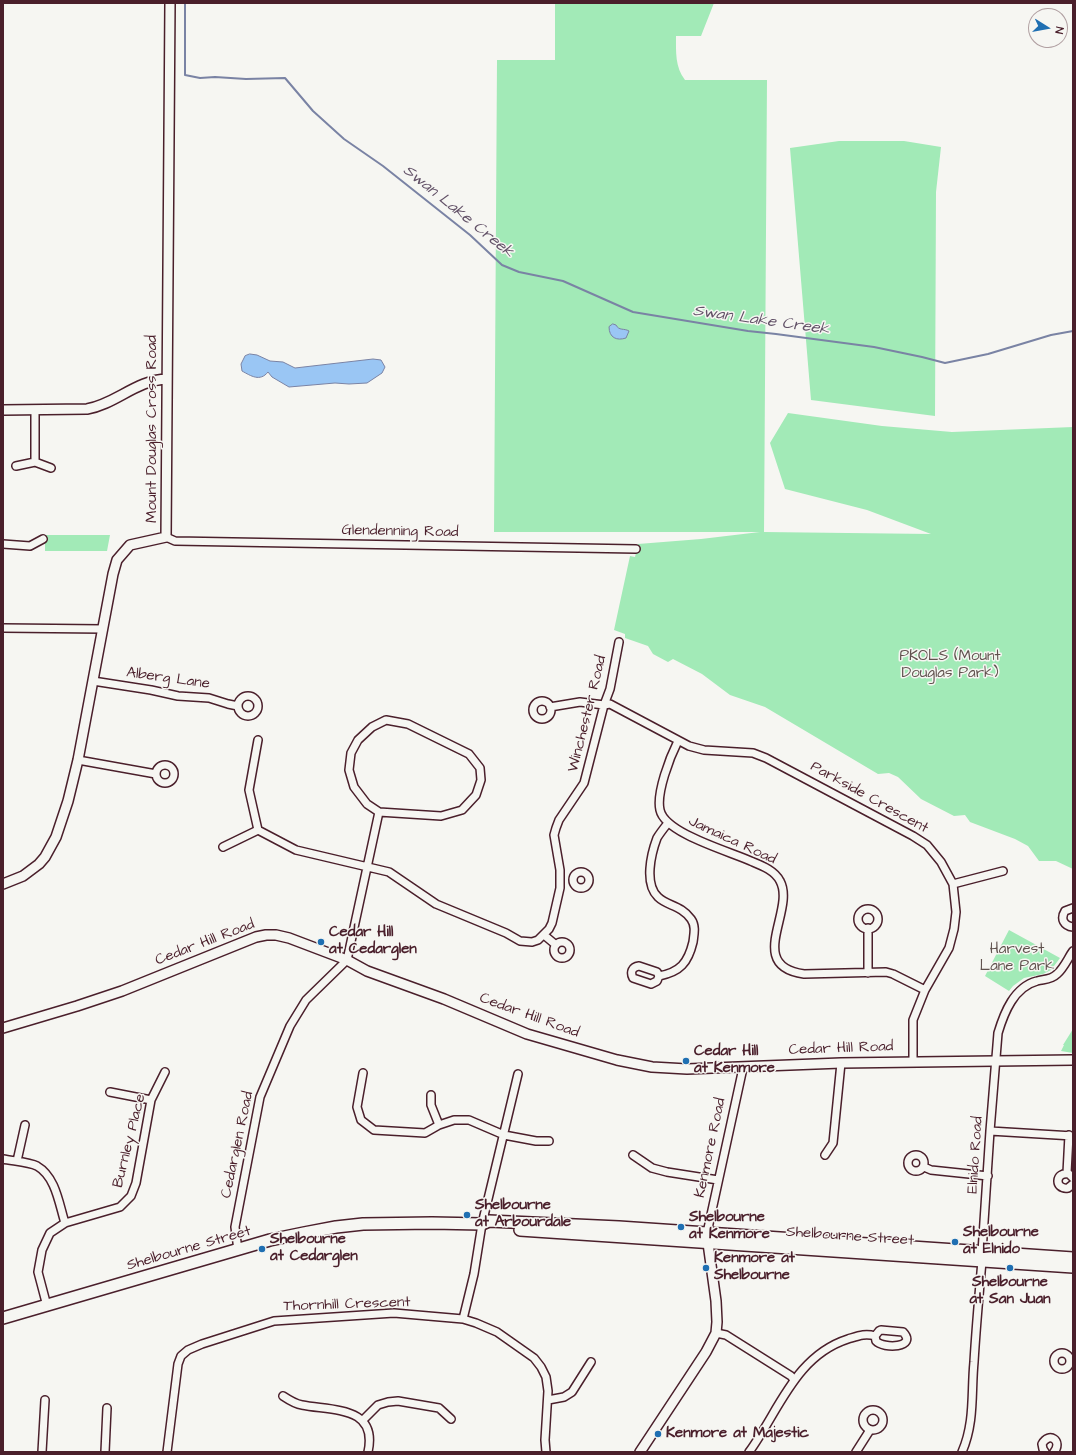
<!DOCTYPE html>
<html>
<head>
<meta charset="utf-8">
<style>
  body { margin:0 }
  #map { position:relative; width:1076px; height:1455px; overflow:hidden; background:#f6f6f2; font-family:"Architects Daughter",sans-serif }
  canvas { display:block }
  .frame { position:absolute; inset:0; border:4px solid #4a1f2b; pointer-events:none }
  .north { position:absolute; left:1028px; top:8px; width:40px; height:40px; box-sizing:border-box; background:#f6f6f2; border:1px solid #b1a0a2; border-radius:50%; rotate:101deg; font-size:11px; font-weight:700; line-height:16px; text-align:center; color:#4a1f2b }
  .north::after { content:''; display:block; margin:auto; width:14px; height:18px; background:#1f6fb2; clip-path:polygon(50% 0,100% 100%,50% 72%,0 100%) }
</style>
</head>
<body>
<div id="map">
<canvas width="1076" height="1455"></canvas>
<div class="frame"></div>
<div class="north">N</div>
</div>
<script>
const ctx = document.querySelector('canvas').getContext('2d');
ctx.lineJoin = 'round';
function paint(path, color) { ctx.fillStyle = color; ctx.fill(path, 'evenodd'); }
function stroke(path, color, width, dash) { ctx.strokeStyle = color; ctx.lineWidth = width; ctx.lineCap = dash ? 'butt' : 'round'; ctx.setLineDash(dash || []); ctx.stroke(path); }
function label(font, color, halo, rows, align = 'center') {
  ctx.font = font + ' "Architects Daughter",sans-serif'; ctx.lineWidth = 3; ctx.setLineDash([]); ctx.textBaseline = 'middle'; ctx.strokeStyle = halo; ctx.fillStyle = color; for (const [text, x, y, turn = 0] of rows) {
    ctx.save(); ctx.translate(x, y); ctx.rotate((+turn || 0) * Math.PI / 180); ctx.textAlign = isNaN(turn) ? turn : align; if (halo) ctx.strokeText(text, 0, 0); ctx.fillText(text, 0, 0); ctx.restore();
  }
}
paint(new Path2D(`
  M555,3H714L701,36H676C676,52 675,67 685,80H767L764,532L931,534L867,510L785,489L770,443L788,413L882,426L952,432L1073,427V869L1056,861H1039L1028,846L1015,839L970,822L965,815L954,816L921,799L898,777L889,773L878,774L765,707L730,695L702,674L673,659L668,662L653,654L648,646L625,638V634L614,630L630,556L635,557L638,544L701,539L760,532H494L497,60H555Z
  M839,141H904L941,147L936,192L935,416L811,400L790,148Z
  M45,535H110L107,551H45Z
  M1009,930L1060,958L1051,970L1043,974L1024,978L1013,986L1009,991L985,976Z
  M1073,1029V1053L1061,1051L1064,1045H1063Z`), '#a2eab7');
const water = new Path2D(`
  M613,324L616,325C619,331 624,328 629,331L626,338C617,341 609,338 609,327Z
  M250,354L257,355L270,361L283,362L295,368L373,359L381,360L385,367L382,373L367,383L349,384L335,383L289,387L272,377L268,372C260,382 251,376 242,371L241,364L245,356Z`);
paint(water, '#9ac6f4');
stroke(water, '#7a83a4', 1);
stroke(new Path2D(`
  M185,3V75L200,78L215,77L246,79L285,78L313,111L344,139L383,166L470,235L502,265L519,272L563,281L633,312L748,331L776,334L874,347L922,357L945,363L988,354L1051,335L1073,331`), '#7a83a4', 2);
const minor = new Path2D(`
  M35,410V462
  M16,466L35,462L51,468
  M166,537L175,541L636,549
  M3,544L30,546L43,539
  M3,628L103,629
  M93,681L151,690L178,696L209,698L228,704L238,706
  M238 706a10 10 0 1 1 20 0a10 10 0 1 1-20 0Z
  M533 710a9 9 0 1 1 18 0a9 9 0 1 1-18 0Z
  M550,707L580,702L604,705L610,704L689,746L704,750L753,753L766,758L913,836L927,845L941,862L953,884L956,912L954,929L949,948L925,990L913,1020V1061
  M386,720L408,724L469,754L480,768L481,780L476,795L462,810L441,816L379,812L367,804L354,787L349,770L351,753L358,740L372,727Z
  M258,740L249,790L258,830L296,850L389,872L436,904L506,933L520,941L532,942L538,940L549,929L552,923L560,888V870L554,835L556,828L559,820L584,783L604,705L610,689L619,642
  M678,741C670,757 656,793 660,810C665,834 732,852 753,862C763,866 775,871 780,881C796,910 745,966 804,974L886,972L893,974L925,990
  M78,760L156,774
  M156 774a9 9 0 1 1 18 0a9 9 0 1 1-18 0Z
  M223,847L258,830
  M573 880a8 8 0 1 1 16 0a8 8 0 1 1-16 0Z
  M953,884L1003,871
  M1073,908L1065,911C1060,919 1064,926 1073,927
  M858 919a10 10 0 1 1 20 0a10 10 0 1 1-20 0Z
  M868,928V973
  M544,935L556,945
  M554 950a8 8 0 1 1 16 0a8 8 0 1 1-16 0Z
  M639,966L657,972L659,976L657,981L651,984L633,978C630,972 632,967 639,966Z
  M659,976C680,972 688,963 693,942C694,934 696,926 691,919C681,905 667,906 658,897C644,884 651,854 657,838C660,833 664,828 668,823
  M363,1073L357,1107L361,1120L374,1130L425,1133L439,1125L454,1120H469L504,1135L536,1141H549
  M110,1092L151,1100
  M431,1095V1105L439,1125
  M990,1131L1073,1136
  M908 1163a8 8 0 1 1 16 0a8 8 0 1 1-16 0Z
  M633,1155L652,1168L667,1172L718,1180
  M825,1155L833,1143L841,1063
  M3,1159C12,1161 29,1162 37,1166C56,1177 59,1204 65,1223
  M17,1161L25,1125
  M924,1167L931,1170L988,1176
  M1067,1173L1069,1135
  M1073,1178L1069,1174C1055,1171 1054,1190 1068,1188L1073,1184
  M707,1233L743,1068
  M238,1250L235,1227L260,1097L290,1026L306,1000L347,960L379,812
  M982,1252L990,1131L998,1033C1004,1013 1014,987 1037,981C1044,979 1051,980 1057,974C1064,968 1068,958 1073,951
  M47,1306L38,1272L42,1250L50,1233L65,1223L120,1207L131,1196L136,1183L151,1100L165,1072
  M463,1319L474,1274L482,1224L518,1074
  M881,1330L903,1332C918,1348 883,1349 876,1341L875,1336L879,1331Z
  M716,1333L726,1335L791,1376L794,1380
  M1054 1361a8 8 0 1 1 16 0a8 8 0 1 1-16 0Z
  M283,1396C289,1400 295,1404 302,1405C333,1411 378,1406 368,1452
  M548,1400L564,1397L572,1392L591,1362
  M863 1420a10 10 0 1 1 20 0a10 10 0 1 1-20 0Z
  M363,1420L378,1405L388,1402L398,1401L439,1408L451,1419
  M42,1452L45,1400
  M105,1452L107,1408
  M167,1452L178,1364L181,1356L188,1350L202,1344L274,1321L394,1313L463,1319L476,1323L497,1332L534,1358L541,1367L546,1377L548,1391L545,1440L546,1452
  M749,1452C779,1411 795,1356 848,1339C858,1336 865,1333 875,1336
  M856,1452L870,1430
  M962,1452C975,1422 971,1393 974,1362C976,1328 979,1295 982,1261
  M1045,1452L1043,1449L1042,1444C1049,1431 1063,1441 1054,1452`);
const tertiary = new Path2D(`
  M3,410L87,409C116,404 136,380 167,379
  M3,884L23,876L39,864L45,857L56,837L68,801L78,760L113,574L117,560L130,545L166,537L170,3
  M3,1028L77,1006L122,991L256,937L266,935H276L289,938L347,960L367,971L444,999L527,1034L617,1060L652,1067L687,1069L841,1063L1073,1060
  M640,1452L706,1352L716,1333L717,1322L716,1301L707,1236`);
const secondary = new Path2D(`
  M520,1230L1073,1267
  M3,1318L270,1240L304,1233L336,1227L363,1224L432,1223L482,1224L489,1221L619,1227L1073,1258`);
stroke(minor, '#4a1f2b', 10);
stroke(tertiary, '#4a1f2b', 12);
stroke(secondary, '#4a1f2b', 14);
stroke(minor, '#f6f6f2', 7);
stroke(tertiary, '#f6f6f2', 9);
stroke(secondary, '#f6f6f2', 11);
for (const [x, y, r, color] of [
  [321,942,4,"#1f6fb2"],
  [686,1061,4,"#1f6fb2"],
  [467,1215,4,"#1f6fb2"],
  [681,1227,4,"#1f6fb2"],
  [955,1242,4,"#1f6fb2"],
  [262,1249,4,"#1f6fb2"],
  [706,1268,4,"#1f6fb2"],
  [1010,1268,4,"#1f6fb2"],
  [658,1434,4,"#1f6fb2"]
]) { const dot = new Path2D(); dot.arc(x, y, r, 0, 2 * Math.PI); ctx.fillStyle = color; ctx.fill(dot); stroke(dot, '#f6f6f2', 1.5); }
label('15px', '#4a1f2b', '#f6f6f2', [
  ["Mount Douglas Cross Road",153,429,-90],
  ["Glendenning Road",400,532,1],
  ["Alberg Lane",168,679,8],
  ["Winchester Road",588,714,-76],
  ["Parkside Crescent",869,798,29],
  ["Jamaica Road",732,841,25],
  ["Cedar Hill Road",205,943,-21],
  ["Cedar Hill Road",529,1016,20],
  ["Cedar Hill Road",841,1049,-2],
  ["Burnley Place",130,1141,-76],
  ["Cedarglen Road",238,1145,-78],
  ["Kenmore Road",711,1148,-78],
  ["Elnido Road",976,1155,-86],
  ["Shelbourne Street",850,1237,4],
  ["Shelbourne Street",189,1249,-16],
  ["Thornhill Crescent",347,1305,-2]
]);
label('15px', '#60524e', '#f6f6f2', [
  ["PKOLS (Mount",950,657],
  ["Douglas Park)",950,674],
  ["Harvest",1017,950],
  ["Lane Park",1017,967]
]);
label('bold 15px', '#4a1f2b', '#f6f6f2', [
  ["Cedar Hill",329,933],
  ["at Cedarglen",329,950],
  ["Cedar Hill",694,1052],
  ["at Kenmore",694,1069],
  ["Shelbourne",475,1206],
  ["at Arbourdale",475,1223],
  ["Shelbourne",689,1218],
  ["at Kenmore",689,1235],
  ["Shelbourne",963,1233],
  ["at Elnido",963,1250],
  ["Shelbourne",270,1240],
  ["at Cedarglen",270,1257],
  ["Kenmore at",714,1259],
  ["Shelbourne",714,1276],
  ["Shelbourne",1010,1283,"center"],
  ["at San Juan",1010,1300,"center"],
  ["Kenmore at Majestic",666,1434]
], 'left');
label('italic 16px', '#625167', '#f6f6f2', [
  ["Swan Lake Creek",458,212,39],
  ["Swan Lake Creek",761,321,8]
]);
</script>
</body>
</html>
